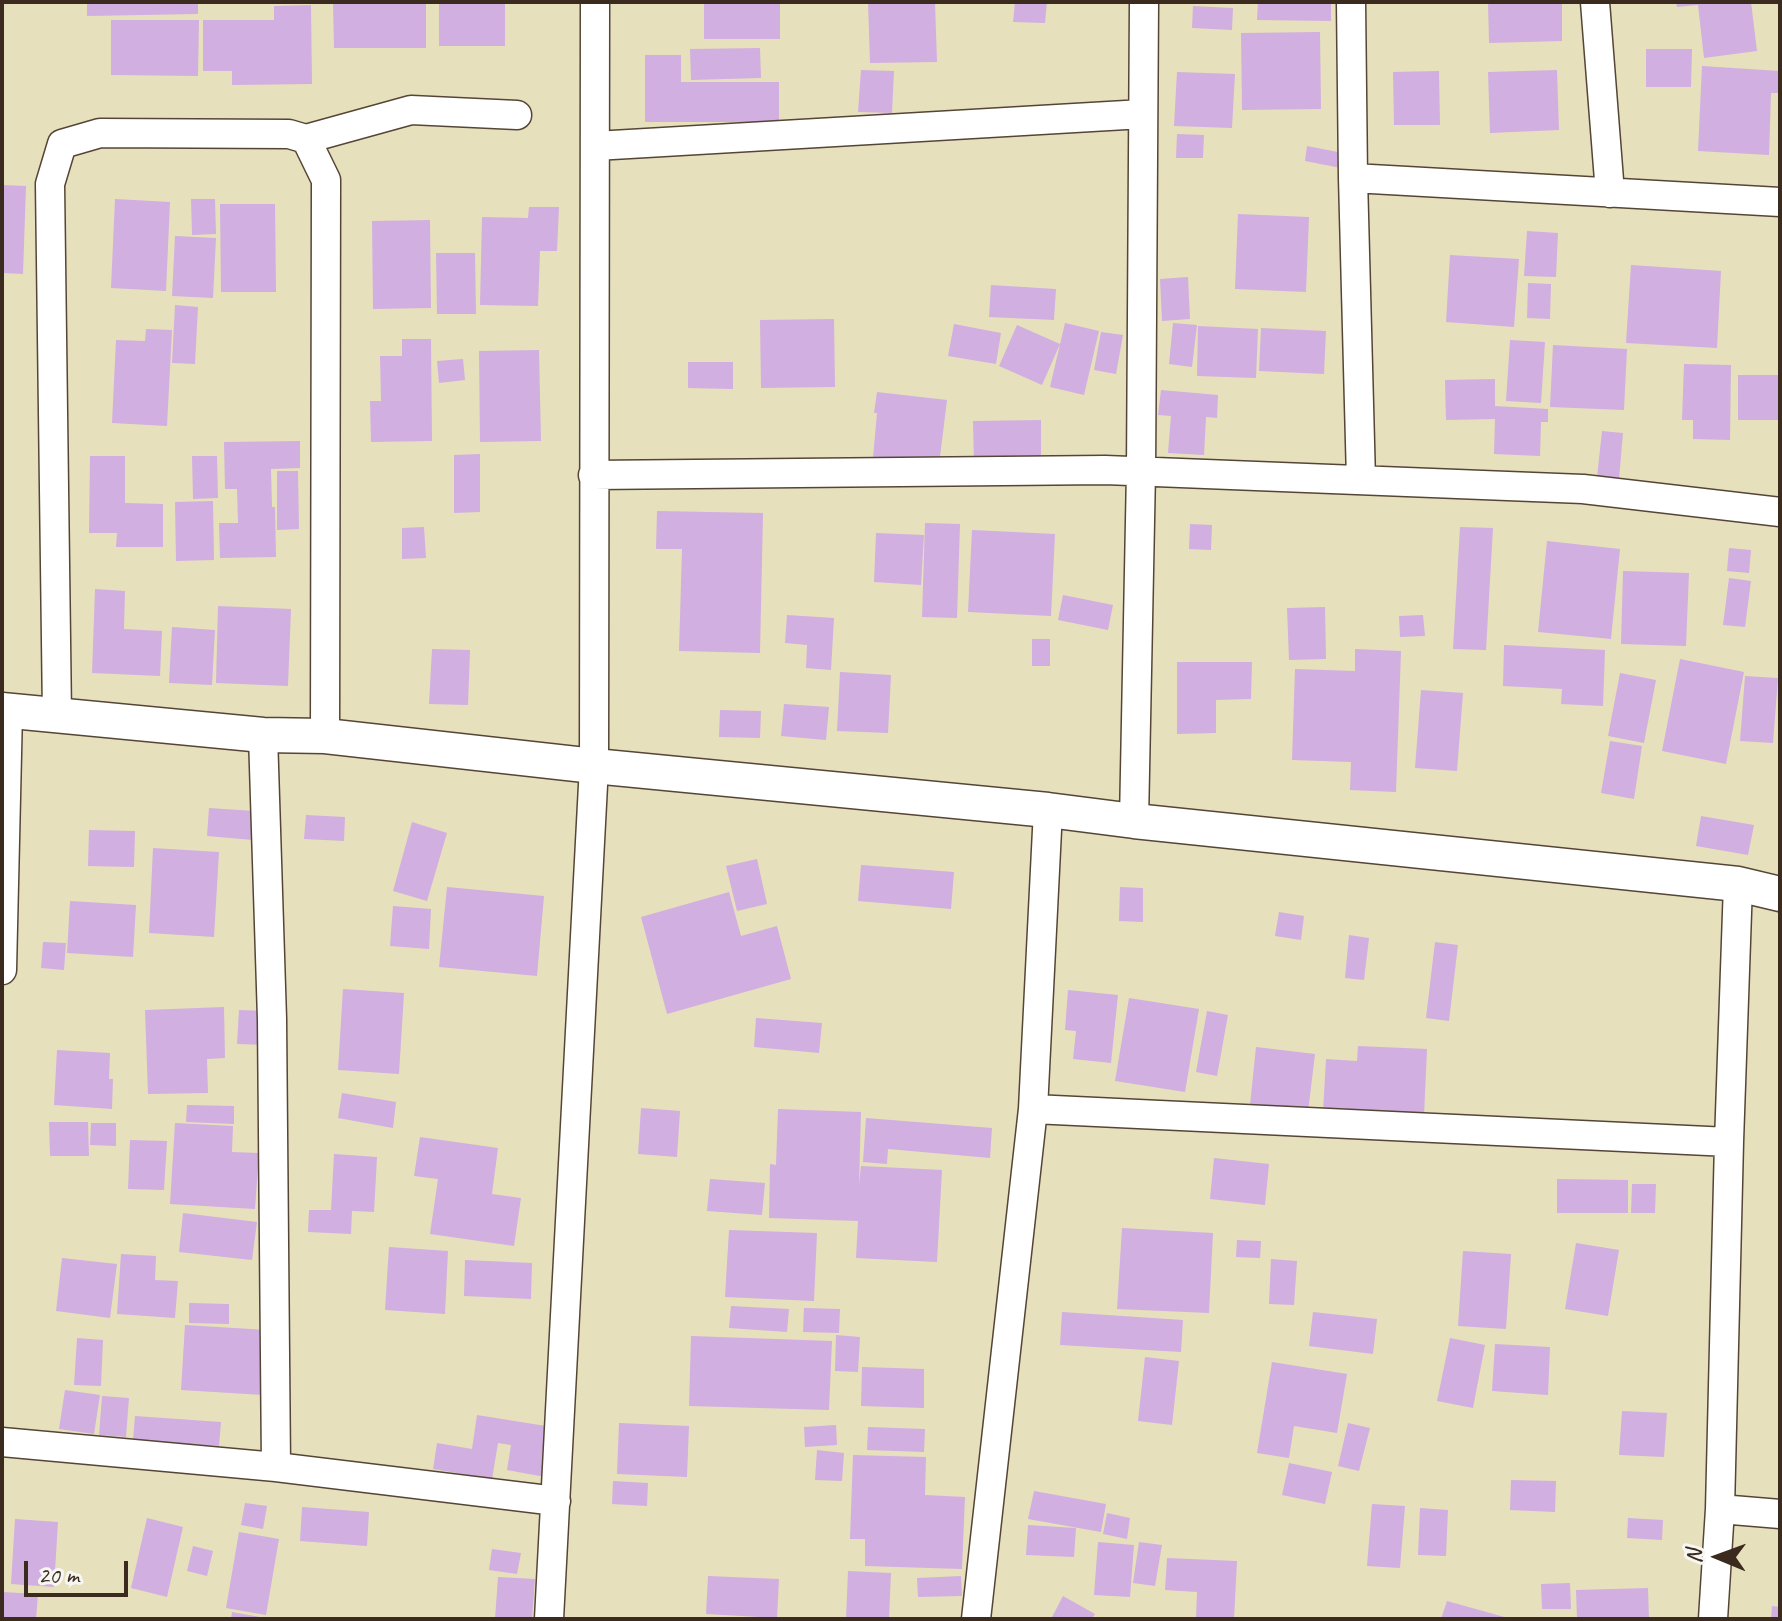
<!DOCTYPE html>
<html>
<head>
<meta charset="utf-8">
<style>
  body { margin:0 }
  #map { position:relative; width:1782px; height:1621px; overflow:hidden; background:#e7e0bd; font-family:Caveat,sans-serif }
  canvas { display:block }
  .frame { position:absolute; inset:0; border:4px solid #3b2a1e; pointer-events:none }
  .north { position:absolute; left:1678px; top:1517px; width:80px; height:80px; -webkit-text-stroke:6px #f6f6f2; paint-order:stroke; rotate:271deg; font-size:22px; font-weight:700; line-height:32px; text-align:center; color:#3b2a1e }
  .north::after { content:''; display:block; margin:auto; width:28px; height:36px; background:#3b2a1e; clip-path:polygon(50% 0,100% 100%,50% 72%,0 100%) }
  .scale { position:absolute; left:24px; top:1561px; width:104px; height:36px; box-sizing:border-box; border:4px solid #3b2a1e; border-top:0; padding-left:10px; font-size:24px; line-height:28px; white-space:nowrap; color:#3b2a1e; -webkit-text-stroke:6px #f6f6f2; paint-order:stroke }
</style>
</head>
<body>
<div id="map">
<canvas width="1782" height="1621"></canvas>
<div class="frame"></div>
<div class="north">N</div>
<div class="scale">20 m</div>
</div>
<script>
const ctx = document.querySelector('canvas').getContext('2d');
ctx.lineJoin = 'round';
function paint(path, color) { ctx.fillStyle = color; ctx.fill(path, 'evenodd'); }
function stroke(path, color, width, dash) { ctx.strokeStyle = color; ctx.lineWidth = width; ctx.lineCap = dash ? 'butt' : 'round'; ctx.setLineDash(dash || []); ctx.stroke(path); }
paint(new Path2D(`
  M87,2H198V14L87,16Z
  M333,2H426V48H334Z
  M439,2H505V46H439Z
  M704,2H780V39H704Z
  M868,2H935L937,62L870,63Z
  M1015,2H1047L1045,23L1013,22Z
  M1258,2H1331V21L1257,20Z
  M1488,2H1562V41L1489,43Z
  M1676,2H1751L1757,51L1704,58L1698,5L1677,7Z
  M311,5L312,84L232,85V71H203V20H274V6Z
  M1193,6L1233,8L1232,30L1192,28Z
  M111,20H199L198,76L111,75Z
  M1320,32L1321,109L1242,110L1241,33Z
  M760,48L761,78L691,80L690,49Z
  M1646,49H1692L1691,87H1646Z
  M645,55H681V82H779V122H645Z
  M1702,66L1780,71V93H1771L1769,155L1698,151Z
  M861,70L894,71L892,113L858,112Z
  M1557,70L1559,130L1490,133L1488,72Z
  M1439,71L1440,125H1394L1393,72Z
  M1177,72L1235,74L1232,128L1174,126Z
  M1177,134L1204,135L1203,158H1176Z
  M1307,146L1343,153L1341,168L1305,161Z
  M2,185L26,186L23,274L2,273Z
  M115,199L170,202L166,291L111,288Z
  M191,199H215L216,234L192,235Z
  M220,204H275L276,292H221Z
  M529,207H559L557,251H540L538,306L480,305L482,217L528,218Z
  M1238,214L1309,217L1306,292L1235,289Z
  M430,220L431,308L373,309L372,221Z
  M1527,231L1558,233L1556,277L1524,276Z
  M175,236L216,238L213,298L172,296Z
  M436,253H475L476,314H437Z
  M1450,255L1519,259L1514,327L1446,322Z
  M1631,265L1721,271L1717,348L1626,343Z
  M1188,277L1190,319L1162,321L1160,279Z
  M1528,283L1551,284L1550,319L1527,318Z
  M991,285L1056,289L1054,320L989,317Z
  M175,305L198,307L195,364L172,363Z
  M834,319L835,387L761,388L760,320Z
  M1065,323L1099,331L1084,395L1050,387Z
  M1173,323L1197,325L1192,367L1169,364Z
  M954,324L1001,333L996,364L948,356Z
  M1017,325L1060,344L1042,385L999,366Z
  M1198,326L1258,329L1256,378L1197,376Z
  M1261,328L1326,331L1324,374L1259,371Z
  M146,329L172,330L167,426L112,423L116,340L145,341Z
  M1101,332L1123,335L1116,374L1094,370Z
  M402,339H431L432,441L371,442L370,401H381L380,356H402Z
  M1510,340L1545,342L1541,403L1506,401Z
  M1553,345L1627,349L1624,410L1550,407Z
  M539,350L541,441L480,442L479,351Z
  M463,359L465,380L439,383L437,361Z
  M688,362H733V389L688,388Z
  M1684,364L1731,365L1730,440L1693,439V420H1682Z
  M1738,375H1780V420H1738Z
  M1495,379V406L1548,409V422H1541L1540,456L1494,454L1495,419L1446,420L1445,380Z
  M1161,390L1218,395L1217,418L1206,417L1204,455L1168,453L1171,416L1158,415Z
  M877,392L947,400L939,465L873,458L877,413H874Z
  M1041,420V463L974,464L973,421Z
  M1602,431L1623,433L1619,479L1597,477Z
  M300,441V468L271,469L272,507H275L276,557L220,558L219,523H238L237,489H225L224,442Z
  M480,454V512L454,513V455Z
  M90,456H125V503L163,504V547H116L117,533H89Z
  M192,456H217L218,498L193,499Z
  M277,471H298L299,529L277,530Z
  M213,501L214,560L176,561L175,502Z
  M657,511L763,513L760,653L679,651L682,549H656Z
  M925,523L960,524L957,618L922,617Z
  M1190,524L1212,525L1211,550L1189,549Z
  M424,527L426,558L402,559V528Z
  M1460,527L1493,528L1486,650L1453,649Z
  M972,530L1055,534L1051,616L968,612Z
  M876,533L924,535L921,585L874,582Z
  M1547,541L1620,549L1611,639L1538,632Z
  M1729,548L1751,550L1749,573L1727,571Z
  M1623,571L1689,573L1686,646L1621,644Z
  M1729,578L1751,581L1745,627L1723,625Z
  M95,589L125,591L124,629L162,631L160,676L92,673Z
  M1063,595L1113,605L1108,630L1058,620Z
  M218,606L291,609L288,686L216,683Z
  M1325,607L1326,659L1289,660L1287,608Z
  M787,615L834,618L831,670L806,668L807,645L785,643Z
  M1423,615L1425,636L1400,637L1399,616Z
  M172,627L215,630L212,685L169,683Z
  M1032,639H1050V666H1032Z
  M1504,645L1605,650L1603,706L1561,704L1562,689L1503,686Z
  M432,649L470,650L468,705L429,704Z
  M1355,649L1401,651L1396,792L1350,790L1351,762L1292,760L1295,669L1355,671Z
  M1680,659L1744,672L1726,764L1662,751Z
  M1177,662H1252L1251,699L1216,700V733L1177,734Z
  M840,672L891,675L888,733L837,731Z
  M1620,673L1656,680L1644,743L1608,736Z
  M1745,676L1778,678L1773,743L1740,741Z
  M1421,690L1463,693L1457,771L1415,768Z
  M784,704L829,707L826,740L781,736Z
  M720,710L761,711L760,738L719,737Z
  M1610,741L1642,746L1634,799L1601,793Z
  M209,808L254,811L253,840L207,836Z
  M306,815L345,817L344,841L304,839Z
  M1701,816L1754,825L1748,855L1696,846Z
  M412,822L447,833L427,901L393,891Z
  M89,830L135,831L134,867L88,866Z
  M153,848L219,852L214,937L149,933Z
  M757,859L767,904L737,911L726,866Z
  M861,865L954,872L951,909L858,901Z
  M447,887L544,896L537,976L439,967Z
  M1120,887L1143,888V922L1119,921Z
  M729,892L741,936L777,926L791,979L667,1014L641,917Z
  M70,901L136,905L133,957L67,953Z
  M393,906L431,909L429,949L390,946Z
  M1279,912L1304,916L1301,940L1275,936Z
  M1349,935L1369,938L1364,980L1345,978Z
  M43,942L66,943L64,970L41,968Z
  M1435,942L1458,945L1449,1021L1426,1018Z
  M343,989L404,993L399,1074L338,1070Z
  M1068,990L1118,995L1111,1063L1073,1059L1076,1031L1065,1030Z
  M1129,998L1199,1009L1185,1092L1115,1081Z
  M224,1007L225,1058L207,1059L208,1093L148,1094L145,1010Z
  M239,1010L269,1011L267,1045L237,1044Z
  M1207,1011L1228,1015L1217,1076L1196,1072Z
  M756,1018L822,1023L819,1053L754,1047Z
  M1358,1046L1427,1049L1424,1116L1323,1112L1326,1059L1357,1061Z
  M1256,1047L1315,1054L1308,1112L1250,1105Z
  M57,1050L110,1053L109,1079H113L112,1109L54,1105Z
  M342,1093L396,1102L393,1128L338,1118Z
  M187,1105L234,1106V1124L186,1122Z
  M641,1108L680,1111L677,1157L638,1154Z
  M778,1109L861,1112L859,1185L861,1166L942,1170L937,1262L856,1258L858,1221L769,1218L770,1164L776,1165Z
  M866,1118L992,1128L990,1158L888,1149L887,1164L863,1162Z
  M49,1122H88L89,1156H50Z
  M91,1123H116V1146L90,1145Z
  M175,1123L233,1126L232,1152L259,1153L255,1209L170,1204Z
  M420,1137L498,1148L492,1194L521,1198L514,1246L430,1234L438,1179L414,1176Z
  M130,1140L167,1141L164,1190L128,1189Z
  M334,1154L377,1157L374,1212L352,1211L351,1234L308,1232L309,1210H331Z
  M1214,1158L1269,1164L1265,1205L1210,1199Z
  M710,1179L765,1183L762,1215L707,1211Z
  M1557,1179L1628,1180V1213H1557Z
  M1632,1184H1656L1655,1213H1631Z
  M183,1213L257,1222L252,1260L179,1252Z
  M1122,1228L1213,1233L1209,1313L1117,1309Z
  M729,1230L817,1233L814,1301L725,1297Z
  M1237,1240L1261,1241L1260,1258L1236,1257Z
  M1576,1243L1619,1250L1608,1316L1565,1309Z
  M389,1247L448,1251L445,1314L385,1310Z
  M1463,1251L1511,1254L1506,1329L1458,1326Z
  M121,1254L156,1256L155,1280L178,1281L175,1318L117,1314Z
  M62,1258L117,1264L110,1318L56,1311Z
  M1271,1259L1297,1261L1294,1305L1269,1304Z
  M465,1260L532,1263L531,1299L464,1296Z
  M189,1303L229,1304V1324L189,1323Z
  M731,1306L789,1309L787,1332L729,1328Z
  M804,1308L840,1309L839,1333L803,1332Z
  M1062,1312L1183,1320L1181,1352L1060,1345Z
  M1313,1312L1377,1319L1373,1354L1309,1346Z
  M185,1325L267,1330L263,1395L181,1390Z
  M836,1335L860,1337L858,1372L835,1371Z
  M691,1336L832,1341L829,1410L689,1406Z
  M77,1338L103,1340L101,1386L74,1385Z
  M1450,1338L1485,1345L1473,1408L1437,1401Z
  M1495,1344L1550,1347L1548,1395L1492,1391Z
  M1145,1357L1179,1361L1172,1425L1138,1421Z
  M1272,1362L1347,1374L1337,1433L1294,1426L1289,1458L1257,1453Z
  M862,1367L924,1369V1408L861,1406Z
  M65,1390L100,1395L94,1434L59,1429Z
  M102,1396L129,1398L126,1437L99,1435Z
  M1622,1411L1667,1413L1664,1457L1619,1455Z
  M477,1415L552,1427L545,1477L507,1470L511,1445L498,1443L492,1479L433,1469L437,1443L472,1449Z
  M135,1416L221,1422L219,1446L133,1440Z
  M619,1423L689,1426L687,1477L617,1474Z
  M1348,1423L1370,1428L1359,1471L1338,1466Z
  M836,1425L837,1445L805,1447L804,1427Z
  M868,1427L925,1429L924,1452L867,1450Z
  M817,1450L844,1453L842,1481L815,1480Z
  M853,1455L926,1457L925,1495L965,1497L962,1569L865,1566V1539H850Z
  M1289,1463L1332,1472L1325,1504L1282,1495Z
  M1511,1480L1556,1481L1555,1512L1510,1510Z
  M613,1481L648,1483L647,1506L612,1504Z
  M1034,1491L1106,1504L1101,1532L1028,1519Z
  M245,1503L267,1506L263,1529L241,1525Z
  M1372,1504L1405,1506L1400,1568L1367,1566Z
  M302,1507L369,1512L367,1546L300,1541Z
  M1420,1508L1448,1510L1446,1556L1418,1555Z
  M1107,1513L1130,1518L1127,1539L1103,1534Z
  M147,1518L183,1527L167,1597L131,1588Z
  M1628,1518L1663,1520L1662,1540L1627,1538Z
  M15,1519L58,1522L54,1587L11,1584Z
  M1028,1525L1076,1528L1074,1557L1026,1555Z
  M239,1532L279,1539L266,1615L226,1608Z
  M1098,1542L1134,1545L1130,1597L1094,1595Z
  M1139,1542L1162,1545L1155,1586L1133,1583Z
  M193,1546L213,1551L207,1576L187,1571Z
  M492,1549L521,1553L517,1574L489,1570Z
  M1167,1558L1237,1561L1234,1619H1196L1197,1592L1165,1590Z
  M848,1571L891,1573L889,1619H846Z
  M708,1576L779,1579L777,1618L706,1614Z
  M961,1576L962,1596L918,1597L917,1578Z
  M498,1577L535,1579L532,1619H495Z
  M1570,1583L1571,1609H1542L1541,1584Z
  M1648,1588L1649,1619H1577L1576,1590Z
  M2,1592L38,1594L36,1619H2Z
  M1063,1596L1095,1614L1092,1619H1051Z
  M1447,1601L1508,1618L1507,1619H1441Z
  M1772,1606L1780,1607V1619H1771Z
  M232,1612L260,1617V1619H231Z`), '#d1afe0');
const minor = new Path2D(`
  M1351,2L1353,178L1361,480
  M1595,2L1610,193
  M306,139L326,180L325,736
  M595,146L1143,114
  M1353,178L1780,202
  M593,475L1105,470L1583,489L1780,512
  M57,716L50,184L62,144L100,133L289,134L306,139L411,110L517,115
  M263,735L272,1019L276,1467
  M1134,821L1141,471L1144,2
  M2,970L8,711
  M1033,1109L1729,1142
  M2,1442L276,1467L556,1501
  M1720,1509L1780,1514
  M549,1619L594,766L595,2
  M976,1619L1033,1109L1048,810
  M1713,1619L1720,1509L1729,1142L1738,884`);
const tertiary = new Path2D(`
  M2,710L263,735L325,736L594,766L1048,810L1134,821L1738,884L1780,894`);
stroke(minor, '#554536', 31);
stroke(tertiary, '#554536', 37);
stroke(minor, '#fff', 28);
stroke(tertiary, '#fff', 34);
</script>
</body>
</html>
